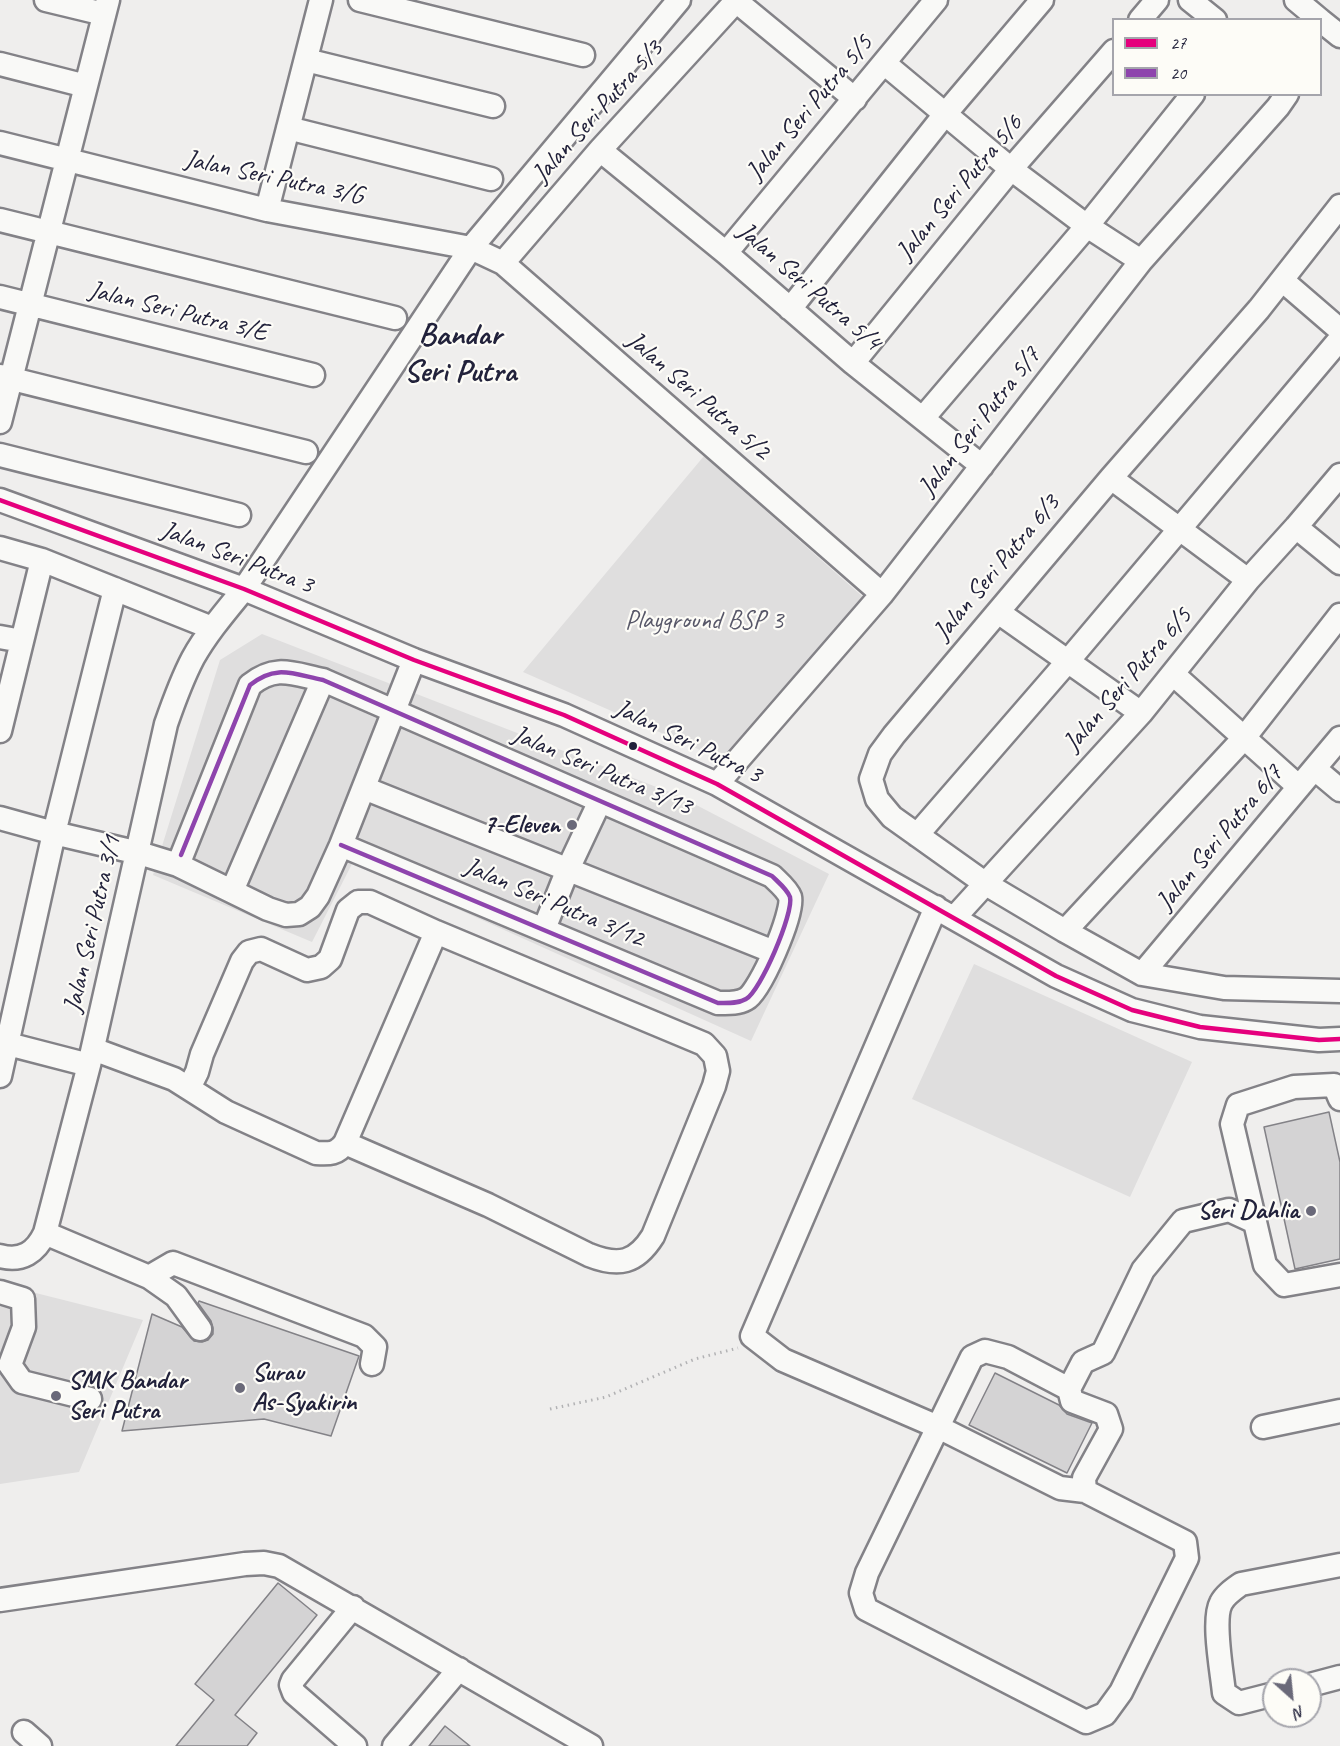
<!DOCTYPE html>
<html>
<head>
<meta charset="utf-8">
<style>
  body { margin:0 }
  #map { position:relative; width:1340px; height:1746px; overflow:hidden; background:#efeeed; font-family:Caveat,sans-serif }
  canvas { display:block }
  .legend { position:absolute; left:1112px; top:18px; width:210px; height:78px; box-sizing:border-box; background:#fdfcf7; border:2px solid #a5a5ac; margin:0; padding:8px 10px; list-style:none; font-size:18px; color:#22223b }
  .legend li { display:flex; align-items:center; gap:12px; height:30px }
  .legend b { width:30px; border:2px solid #a5a5ac }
  .north { position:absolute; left:1262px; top:1668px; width:60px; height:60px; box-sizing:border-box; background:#fdfcf7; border:2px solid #a5a5ac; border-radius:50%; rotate:153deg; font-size:16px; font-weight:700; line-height:24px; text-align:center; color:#22223b }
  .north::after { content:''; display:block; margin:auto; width:21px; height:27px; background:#6a6979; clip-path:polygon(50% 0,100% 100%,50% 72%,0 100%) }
</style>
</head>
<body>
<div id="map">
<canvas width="1340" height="1746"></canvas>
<ul class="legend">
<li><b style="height:8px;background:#e5007d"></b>27</li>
<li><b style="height:8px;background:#8e44ad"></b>20</li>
</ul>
<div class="north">N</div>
</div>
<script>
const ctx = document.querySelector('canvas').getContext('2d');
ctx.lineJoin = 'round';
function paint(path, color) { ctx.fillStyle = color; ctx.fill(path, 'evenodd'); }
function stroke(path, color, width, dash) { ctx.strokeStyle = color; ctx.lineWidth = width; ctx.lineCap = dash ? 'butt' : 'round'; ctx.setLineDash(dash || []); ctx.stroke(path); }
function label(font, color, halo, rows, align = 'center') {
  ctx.font = font + ' Caveat,sans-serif'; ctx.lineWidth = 4.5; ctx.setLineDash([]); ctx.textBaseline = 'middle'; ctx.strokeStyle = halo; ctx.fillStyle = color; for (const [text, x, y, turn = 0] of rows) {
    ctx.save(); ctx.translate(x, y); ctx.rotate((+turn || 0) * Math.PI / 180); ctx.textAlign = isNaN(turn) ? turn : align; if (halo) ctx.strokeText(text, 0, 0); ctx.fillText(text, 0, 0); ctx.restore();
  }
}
paint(new Path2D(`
  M704,456L863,597L725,761L523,672Z
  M262,634L677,795L829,874L751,1041L353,862L312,942L153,875L220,660Z
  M974,964L1192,1062L1130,1197L912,1099Z
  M0,1284L143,1320L79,1472L0,1484Z`), '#dfdede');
const building = new Path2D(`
  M1329,1112L1340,1162V1259L1295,1269L1264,1127Z
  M199,1301L359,1356L331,1436L264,1419L122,1431L152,1314L182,1327L194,1341L202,1342L208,1340L213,1334V1328L211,1321L198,1303Z
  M995,1373L1059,1405L1067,1414L1092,1423L1067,1473L969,1425Z
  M278,1583L317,1615L235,1715L257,1733L247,1746H176L214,1700L195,1684Z
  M445,1726L470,1746H429Z`);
paint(building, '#d4d3d4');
stroke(building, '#838287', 1.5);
const minor = new Path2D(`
  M46,0L104,14
  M360,0L583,55
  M1190,0L1215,20
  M1296,0L1320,20
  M736,1L855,99
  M1140,20L1157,0
  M1320,20L1340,36
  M306,60L493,106
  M884,63L1011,169L1087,226L1141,261
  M0,64L86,86
  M288,128L491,179
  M0,143L267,210L471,248L503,263L882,594
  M600,150L726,253L853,363L982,466
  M1340,206L1259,309L1111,478L894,735L880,754L871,779L877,799L892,817L986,884L1065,931L1142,974L1224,988L1340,991
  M267,210L321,0
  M0,220L395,318
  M726,253L936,0
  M503,263L600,150L737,0
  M1282,280L1340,330
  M0,297L313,375
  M790,309L946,113L1042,0
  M853,363L1011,169L1114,51
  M0,376L306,452
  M923,418L1087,226L1193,94
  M0,422L108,0
  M0,455L239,515
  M1111,478L1248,580
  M0,500L244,589L414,660L564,715L717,784L1056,976L1132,1010L1200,1027L1319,1040L1340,1039
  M1296,527L1340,563
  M0,548L42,560L212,628
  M998,612L1141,713
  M0,637L22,641
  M1173,674L1299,787
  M0,731L42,560
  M1315,769L1340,790
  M717,784L882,594L1141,261L1278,107L1287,94
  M364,788L774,952
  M0,818L54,833L139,853L178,865L268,909L286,915L299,914L310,907L318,896L341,845L414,660
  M917,835L1068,661L1340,339
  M178,865L250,685C276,664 293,674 323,680L772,876C778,882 787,889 790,897C794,913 760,992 746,999C737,1004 727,1003 718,1003L341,845
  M232,891L323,680
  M936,907L752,1336L783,1360L938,1427L1060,1488L1085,1491
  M954,918L1141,713L1248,580L1296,527L1340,475
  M544,929L568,869L600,801
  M1065,931L1244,738L1340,615
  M1142,974L1340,738
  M0,1042L89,1065
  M93,1049L174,1079L226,1112L316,1153C330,1154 337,1154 345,1143L436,932
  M0,1076L54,833L115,589
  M189,1088L197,1072L202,1054L242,961L249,952L261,949L307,970L321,967L330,959L348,910L358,902H370L436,932L704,1044L715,1056L718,1071L714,1086L653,1236C636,1263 619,1267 589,1255L488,1205L345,1143
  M1255,1222L1232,1124L1238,1105L1294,1087L1334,1085L1340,1099
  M45,1233L149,1277L176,1296L200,1329
  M0,1256C22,1262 36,1252 45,1233L89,1065L166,724C174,701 182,679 193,658C207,633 226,611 244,589L471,248L679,0
  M149,1277L173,1263L364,1336L375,1347L372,1364
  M0,1292L23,1299L24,1327L10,1365L22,1382L90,1399
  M1069,1389L1008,1357L985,1351L972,1357L867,1573L861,1593L866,1609L1086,1722L1105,1714L1121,1692L1187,1558L1185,1542L1085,1491L1084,1478L1111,1429L1106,1414L1072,1401L1069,1389L1083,1362L1103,1353L1143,1270L1183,1221L1229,1210L1255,1222L1265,1265L1284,1285L1340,1275
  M1263,1427L1340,1411
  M0,1600L245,1564L264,1563L279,1566L591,1746
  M353,1607L293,1680L291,1685L294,1693L355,1746
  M1310,1685L1340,1677
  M1274,1694L1239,1703L1224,1693C1222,1672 1212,1620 1221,1603C1225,1595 1234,1589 1241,1584L1340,1565
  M24,1732L40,1746
  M394,1746L459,1669`);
stroke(minor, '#838287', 27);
stroke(new Path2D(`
  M550,1409L606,1397L695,1359L738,1348`), '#b2b2b4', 3, [1.5, 4.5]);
stroke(minor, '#f9f9f7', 22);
stroke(new Path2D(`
  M0,500L244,589L414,660L564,715L717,784L1056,976L1132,1010L1200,1027L1319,1040L1340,1039`), '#e5007d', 4.5);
stroke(new Path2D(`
  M181,855L250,685C276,664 293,674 323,680L772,876C778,882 787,889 790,897C794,913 760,992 746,999C737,1004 727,1003 718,1003L341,845`), '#8e44ad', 4.5);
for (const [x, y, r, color] of [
  [633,746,5,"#22223b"],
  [572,825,6,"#6a6979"],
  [1311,1211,6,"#6a6979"],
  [240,1388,6,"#6a6979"],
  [56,1396,6,"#6a6979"]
]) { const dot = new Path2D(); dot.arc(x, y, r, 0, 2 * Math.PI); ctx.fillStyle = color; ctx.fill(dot); stroke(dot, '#fdfcf7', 2); }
label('26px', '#22223b', '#fdfcf7', [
  ["Jalan Seri Putra 5/5",810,108,-50],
  ["Jalan Seri Putra 5/3",598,112,-48],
  ["Jalan Seri Putra 3/G",274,178,12],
  ["Jalan Seri Putra 5/6",960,188,-50],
  ["Jalan Seri Putra 5/4",809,287,41],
  ["Jalan Seri Putra 3/E",178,312,14],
  ["Jalan Seri Putra 5/2",698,396,41],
  ["Jalan Seri Putra 5/7",980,422,-52],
  ["Jalan Seri Putra 3",237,558,21],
  ["Jalan Seri Putra 6/3",997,568,-50],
  ["Jalan Seri Putra 6/5",1128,680,-49],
  ["Jalan Seri Putra 3",688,742,26],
  ["Jalan Seri Putra 3/13",602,771,23],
  ["Jalan Seri Putra 6/7",1220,838,-50],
  ["Jalan Seri Putra 3/12",554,903,23],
  ["Jalan Seri Putra 3/1",93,924,-77]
]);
label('26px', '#575768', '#fdfcf7', [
  ["Playground BSP 3",704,621]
]);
label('bold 26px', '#22223b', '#fdfcf7', [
  ["7-Eleven",560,825],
  ["Seri Dahlia",1299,1211],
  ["Surau",252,1373,"left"],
  ["As-Syakirin",252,1403,"left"],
  ["SMK Bandar",68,1381,"left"],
  ["Seri Putra",68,1411,"left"]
], 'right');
label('bold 32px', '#22223b', '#fdfcf7', [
  ["Bandar",460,336],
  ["Seri Putra",460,373]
]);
</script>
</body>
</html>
